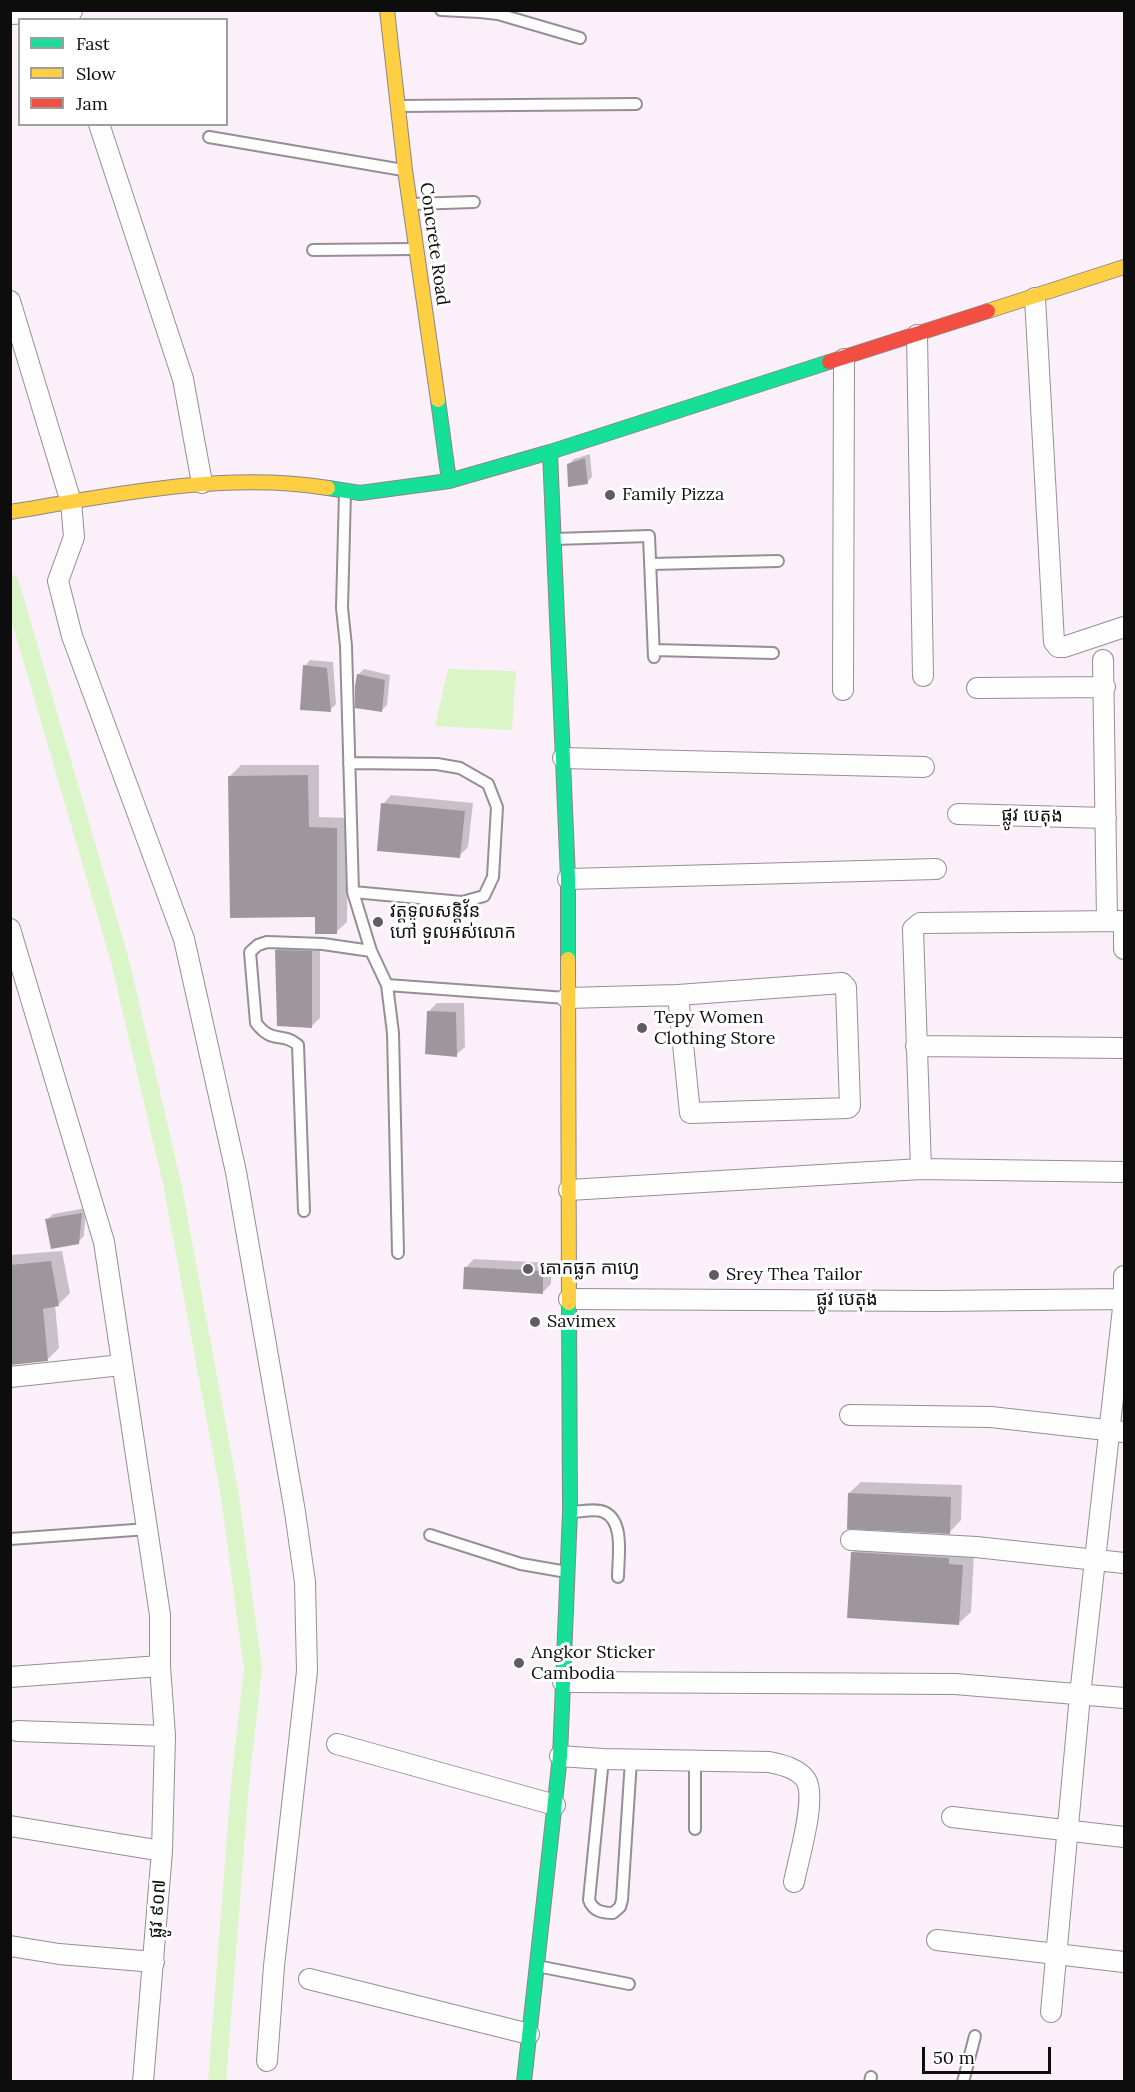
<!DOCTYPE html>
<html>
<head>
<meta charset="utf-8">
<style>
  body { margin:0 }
  #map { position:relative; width:1135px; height:2092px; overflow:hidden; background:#fbf0fa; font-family:Lora,serif }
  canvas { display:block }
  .frame { position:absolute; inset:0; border:12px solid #0d0d0d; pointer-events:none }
  .legend { position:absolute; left:18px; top:18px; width:210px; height:108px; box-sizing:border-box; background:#fff; border:2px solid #9e9e9e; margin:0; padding:8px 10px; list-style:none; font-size:18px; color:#0d0d0d }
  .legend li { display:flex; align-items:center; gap:12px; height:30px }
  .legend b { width:30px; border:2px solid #9e9e9e }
  .scale { position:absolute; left:922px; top:2047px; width:129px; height:27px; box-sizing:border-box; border:3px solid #0d0d0d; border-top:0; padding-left:8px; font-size:18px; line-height:21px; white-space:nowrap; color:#0d0d0d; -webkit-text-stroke:4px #fff; paint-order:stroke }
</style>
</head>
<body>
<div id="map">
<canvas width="1135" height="2092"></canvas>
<div class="frame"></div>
<ul class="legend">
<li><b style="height:8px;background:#16e098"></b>Fast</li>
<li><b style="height:8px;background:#ffcf43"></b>Slow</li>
<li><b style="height:8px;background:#f24e42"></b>Jam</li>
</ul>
<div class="scale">50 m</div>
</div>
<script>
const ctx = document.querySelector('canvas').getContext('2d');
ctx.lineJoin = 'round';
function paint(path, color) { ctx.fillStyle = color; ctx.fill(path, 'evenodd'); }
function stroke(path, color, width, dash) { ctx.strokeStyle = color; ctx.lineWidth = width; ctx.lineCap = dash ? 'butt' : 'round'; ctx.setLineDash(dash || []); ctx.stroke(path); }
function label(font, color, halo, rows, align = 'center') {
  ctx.font = font + ' Lora,"Noto Sans Khmer",serif'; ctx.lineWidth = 6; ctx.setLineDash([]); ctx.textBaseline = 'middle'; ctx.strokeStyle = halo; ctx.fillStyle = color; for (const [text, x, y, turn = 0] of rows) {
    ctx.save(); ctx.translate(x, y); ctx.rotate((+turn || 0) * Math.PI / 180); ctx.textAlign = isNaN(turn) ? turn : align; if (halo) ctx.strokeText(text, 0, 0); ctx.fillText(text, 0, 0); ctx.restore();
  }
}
paint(new Path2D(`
  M448,669L516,671L512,730L435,726Z`), '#daf5c7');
paint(new Path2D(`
  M590,454L592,477L587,482L569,464L574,459Z
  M310,660L333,662L336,704L330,710L305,666Z
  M364,669L390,675L387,705L381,711L358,675Z
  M241,765H319V817L348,818L347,922L336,932L316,916L230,776Z
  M391,795L473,803L468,847L459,856L383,804Z
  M285,942L320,943V1018L312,1026L276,950Z
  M437,1003H464L465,1047L456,1055L429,1011Z
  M86,1208L84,1236L78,1242L47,1220L53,1214Z
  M62,1251L70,1293L58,1305H55L59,1348L48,1359L10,1363V1255Z
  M474,1259L551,1263V1284L543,1292L465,1268Z
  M861,1482L962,1485L961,1520L950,1532L849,1493Z
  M864,1541L974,1554L971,1612L959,1623L852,1553Z`), '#0003');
stroke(new Path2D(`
  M10,583L120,961L172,1183L230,1496L253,1669L240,1784L217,2082`), '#daf5c7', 18);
paint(new Path2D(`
  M585,458L588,484L568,487L567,464Z
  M303,665L327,668L331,712L300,710Z
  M357,674L385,680L382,712L355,708V686Z
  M308,775L309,827L337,828V934H315V917L230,918L228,776Z
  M381,803L465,811L460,858L377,851Z
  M275,950L312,951V1028L277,1026Z
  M427,1011L456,1012L457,1057L425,1054Z
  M82,1213L79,1244L51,1249L45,1219Z
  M51,1261L59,1306L43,1309L48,1361L10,1365V1265Z
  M464,1267L543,1271V1294L463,1289Z
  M848,1493L951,1497L950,1534L847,1529Z
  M851,1552L949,1558V1564L963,1565L959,1625L847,1618Z`), '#9d969d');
const lane = new Path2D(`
  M441,10L480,12L498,14L580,38
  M399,106L636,104
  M209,137L403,170
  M412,204L474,202
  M313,250L414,249
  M345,492L342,608L346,646L353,892L371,951L387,985L393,1033L398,1253
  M555,539L649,536L654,657
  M651,564L778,561
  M654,650L773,653
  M349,763L437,764L460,768L488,784L497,807L493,877L484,896L462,902L353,892
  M387,985L566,998
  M304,1211L298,1045C281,1031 273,1045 256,1023L250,952L258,945L267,942L323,944L371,951
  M571,1512C580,1512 595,1508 604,1512C625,1521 618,1558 618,1577
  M430,1535L521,1564L567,1572
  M10,1539L148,1529
  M603,1759L589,1900C593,1911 602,1913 613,1913L620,1907L622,1900L631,1760
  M695,1829V1760
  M537,1966L629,1984
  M870,2082L871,2077
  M963,2082L975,2036`);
const street = new Path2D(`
  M10,14L72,11
  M99,124L183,379L202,483
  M1035,298L1054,642L1058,647H1064L1124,627
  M10,301L71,502L74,537L58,581L72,636L184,939L236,1172L295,1512L305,1582L307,1671L274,1966L267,2061
  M917,335L923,676
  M1103,660L1107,920
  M977,688L1105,687
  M843,690L844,359
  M563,758L924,767
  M958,814L1106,818
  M568,879L936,869
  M10,929L104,1242L160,1615V1666L165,1736L162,1851L143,2082
  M567,998L678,995L842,983L846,987L850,1106L848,1108L690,1113L678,995
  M916,1046L1124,1048
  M921,1169L913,929L920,923L1120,921L1123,923L1124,926V949
  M569,1190L921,1169L1124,1172
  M569,1299L938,1301L1124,1299
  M10,1377L121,1365
  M850,1415L991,1417L1124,1432
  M851,1540L976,1547L1124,1563
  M10,1677L160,1666
  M563,1682L955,1684L1124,1698
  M17,1731L165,1736
  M337,1744L555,1805
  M560,1756L603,1759L769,1762C782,1765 798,1768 806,1780C817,1799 798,1860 794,1882
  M952,1817L1124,1837
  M10,1826L162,1851
  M937,1940L1124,1962
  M10,1946L59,1954L154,1962
  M309,1979L529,2034
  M1051,2012L1080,1695L1124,1299V1276`);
const fast = new Path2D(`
  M438,400L449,481
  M550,452L568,879V959
  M328,488L360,493L449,481L550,452L829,362
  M524,2082L560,1756L570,1512L569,1303`);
const slow = new Path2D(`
  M387,10L405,170L438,400
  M988,311L1124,267
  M10,512C112,495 226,471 328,488
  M568,959L569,1303`);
const jam = new Path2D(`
  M829,362L988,311`);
stroke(lane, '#948f94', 14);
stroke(street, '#948f94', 22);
stroke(fast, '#8b868a', 16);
stroke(slow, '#8b868a', 16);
stroke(jam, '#8b868a', 16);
stroke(lane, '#fefdfe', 10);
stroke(street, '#fefdfe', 20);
stroke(fast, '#16e098', 14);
stroke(slow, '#ffcf43', 14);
stroke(jam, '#f24e42', 14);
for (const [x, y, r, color] of [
  [610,495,6,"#605c60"],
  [378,922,6,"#605c60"],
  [642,1028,6,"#605c60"],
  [528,1269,6,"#605c60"],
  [714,1275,6,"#605c60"],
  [535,1322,6,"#605c60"],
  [519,1663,6,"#605c60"]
]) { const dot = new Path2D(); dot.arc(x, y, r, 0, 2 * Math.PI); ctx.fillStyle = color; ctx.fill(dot); stroke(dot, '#fff', 2); }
label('18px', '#0d0d0d', '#fff', [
  ["Concrete Road",434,244,82],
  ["ផ្លូវ បេតុង",1032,816,1],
  ["ផ្លូវ បេតុង",847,1300],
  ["ផ្លូវ ៩០៧",158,1909,-86]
]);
label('18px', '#0d0d0d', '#fff', [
  ["Family Pizza",622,495],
  ["វត្តទូលសន្តិវ័ន",390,912],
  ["ហៅ ទួលអស់លោក",390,933],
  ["Tepy Women",654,1018],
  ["Clothing Store",654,1039],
  ["គោកធ្លក កាហ្វេ",540,1269],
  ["Srey Thea Tailor",726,1275],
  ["Savimex",547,1322],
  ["Angkor Sticker",531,1653],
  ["Cambodia",531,1674]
], 'left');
</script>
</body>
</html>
